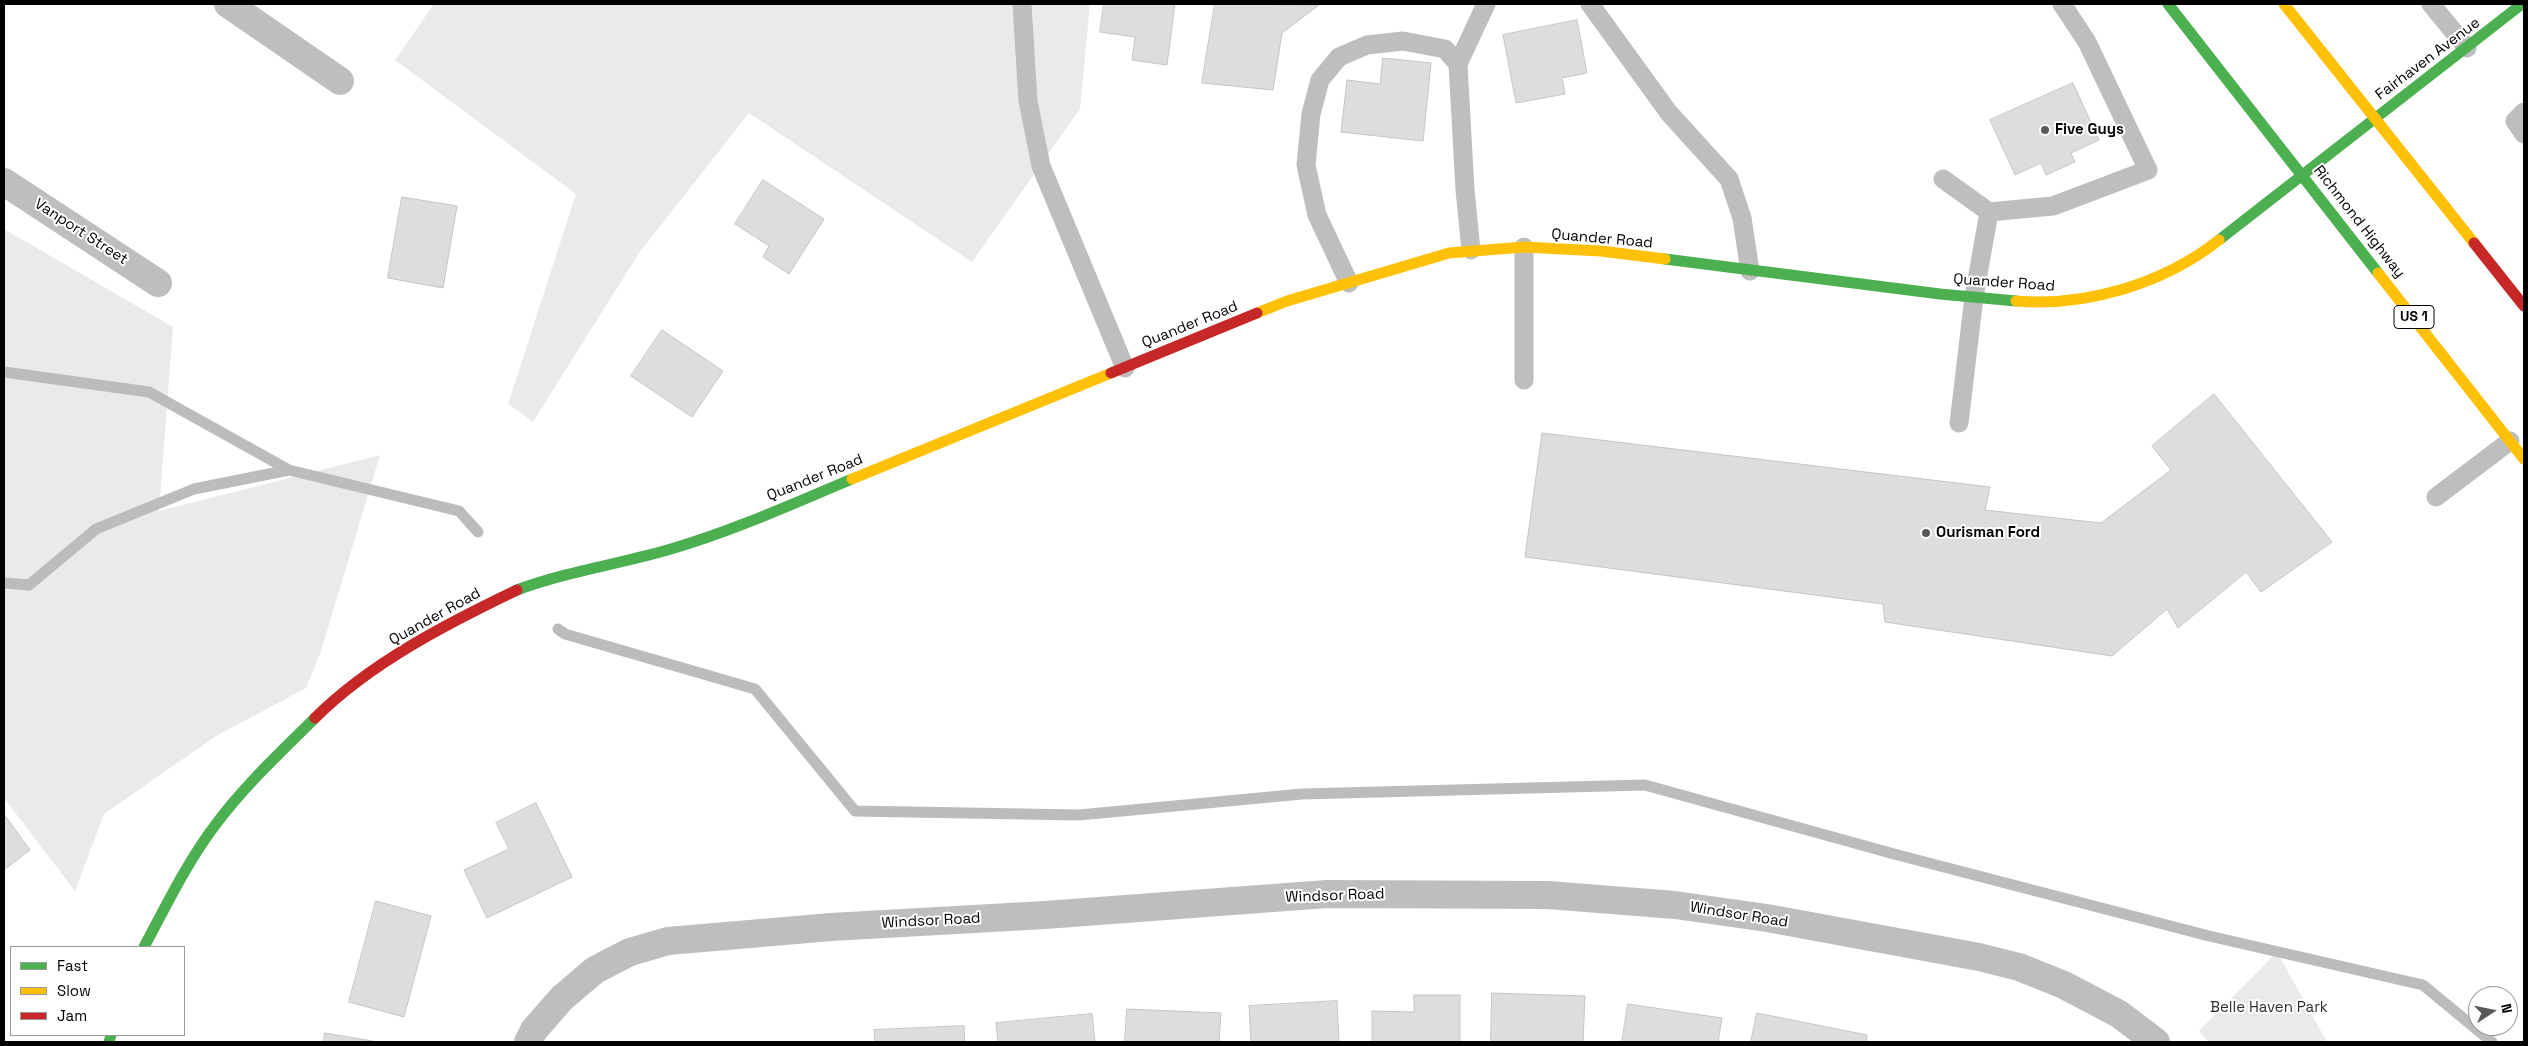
<!DOCTYPE html>
<html>
<head>
<meta charset="utf-8">
<style>
  body { margin:0 }
  #map { position:relative; width:2528px; height:1046px; overflow:hidden; background:#fff; font-family:"Space Grotesk",sans-serif }
  canvas { display:block }
  .frame { position:absolute; inset:0; border:5px solid #000; pointer-events:none }
  .legend { position:absolute; left:10px; top:946px; width:175px; height:90px; box-sizing:border-box; background:#fff; border:1px solid #999; margin:0; padding:6px 9px; list-style:none; font-size:15px; color:#000 }
  .legend li { display:flex; align-items:center; gap:10px; height:25px }
  .legend b { width:25px; border:1px solid #999 }
  .north { position:absolute; left:2468px; top:986px; width:50px; height:50px; box-sizing:border-box; background:#fff; border:1px solid #999; border-radius:50%; rotate:79deg; font-size:14px; font-weight:700; line-height:20px; text-align:center; color:#000 }
  .north::after { content:''; display:block; margin:auto; width:18px; height:22px; background:#595959; clip-path:polygon(50% 0,100% 100%,50% 72%,0 100%) }
</style>
</head>
<body>
<div id="map">
<canvas width="2528" height="1046"></canvas>
<div class="frame"></div>
<ul class="legend">
<li><b style="height:6px;background:#4caf50"></b>Fast</li>
<li><b style="height:6px;background:#ffc107"></b>Slow</li>
<li><b style="height:6px;background:#c62828"></b>Jam</li>
</ul>
<div class="north">N</div>
</div>
<script>
const ctx = document.querySelector('canvas').getContext('2d');
ctx.lineJoin = 'round';
function paint(path, color) { ctx.fillStyle = color; ctx.fill(path, 'evenodd'); }
function stroke(path, color, width, dash) { ctx.strokeStyle = color; ctx.lineWidth = width; ctx.lineCap = dash ? 'butt' : 'round'; ctx.setLineDash(dash || []); ctx.stroke(path); }
function label(font, color, halo, rows, align = 'center') {
  ctx.font = font + ' "Space Grotesk",sans-serif'; ctx.lineWidth = 4; ctx.setLineDash([]); ctx.textBaseline = 'middle'; ctx.strokeStyle = halo; ctx.fillStyle = color; for (const [text, x, y, turn = 0] of rows) {
    ctx.save(); ctx.translate(x, y); ctx.rotate((+turn || 0) * Math.PI / 180); ctx.textAlign = isNaN(turn) ? turn : align; if (halo) ctx.strokeText(text, 0, 0); ctx.fillText(text, 0, 0); ctx.restore();
  }
}
paint(new Path2D(`
  M434,4H1090L1080,109L972,262L749,113L639,253L533,422L508,404L576,194L395,60Z
  M4,229L173,327L159,511L380,455L321,651L306,688L216,736L104,814L75,891L4,798Z
  M2277,952L2327,1042H2208L2199,1031Z`), '#eaeaea');
stroke(new Path2D(`
  M4,372L149,392L289,470
  M4,583L29,585L96,529L194,489L289,470L459,511L478,532
  M558,629L565,634L755,689L855,811L1079,815L1302,794L1645,785L1894,854L2209,936L2423,985L2492,1042`), '#bcbcbc', 11);
const building = new Path2D(`
  M1104,4H1175L1167,65L1132,60L1135,37L1100,32Z
  M1215,4L1319,5L1282,33L1273,90L1202,83Z
  M1577,20L1587,73L1562,78L1565,94L1516,103L1503,35Z
  M1383,58L1431,63L1423,141L1341,132L1347,80L1380,84Z
  M2073,83L2099,140L2071,153L2075,162L2046,175L2041,163L2015,175L1990,120Z
  M763,180L824,219L789,274L763,257L769,246L735,224Z
  M402,197L457,206L443,288L388,278Z
  M662,330L723,371L692,417L631,376Z
  M2214,394L2332,542L2261,592L2246,572L2178,628L2167,609L2112,656L1885,622L1883,604L1525,557L1542,433L1990,487L1985,510L2101,523L2171,470L2152,446Z
  M536,803L572,877L487,918L464,870L509,849L496,823Z
  M4,814L30,850L4,870Z
  M376,901L431,916L404,1017L349,1002Z
  M1492,993L1585,996L1583,1042H1491Z
  M1414,995H1460V1042H1372V1011L1414,1012Z
  M1337,1001L1339,1042H1251L1249,1006Z
  M1628,1004L1722,1018L1718,1042H1622Z
  M1127,1009L1221,1013L1219,1042H1125Z
  M1757,1013L1867,1035L1866,1042H1751Z
  M1092,1014L1095,1042H998L996,1023Z
  M964,1026L965,1042H875L874,1030Z
  M325,1033L378,1042H324Z`);
paint(building, '#ddd');
stroke(building, '#c5c5c5', 1);
stroke(new Path2D(`
  M1022,4L1028,101L1041,166L1125,368
  M1590,4L1669,113L1729,179L1742,218L1750,271
  M2431,4L2467,48
  M1458,64L1486,4
  M2524,112L2515,121L2524,134
  M1943,179L1989,212L1974,297L1959,423
  M1989,212L2053,206L2148,170L2087,42L2062,4
  M1524,247V380
  M1349,283L1317,215L1306,165L1311,114L1320,80L1339,57L1367,45L1403,41L1445,49L1458,64L1465,190L1471,250
  M2436,497L2510,441`), '#bebebe', 19);
stroke(new Path2D(`
  M228,4L340,81
  M4,182L158,283
  M528,1042L534,1030L562,998L595,970L630,952L668,941L831,927L1045,915L1327,894L1548,895L1675,905L1767,918L1979,957L2019,967L2064,985L2119,1014L2156,1042`), '#bebebe', 28);
stroke(new Path2D(`
  M2168,4L2378,273
  M2219,240L2522,4
  M1665,259L1940,294L2016,301
  M517,590C568,571 620,564 671,549C733,531 792,504 852,479
  M144,947C166,906 187,862 216,824C245,785 281,752 315,718
  M109,1042L111,1035`), '#4caf50', 11);
stroke(new Path2D(`
  M2284,4L2474,243
  M2378,273L2524,459
  M2016,301C2086,307 2163,284 2219,240
  M1257,313L1287,301L1449,253L1524,247L1601,251L1665,259
  M852,479L1111,373`), '#ffc107', 11);
stroke(new Path2D(`
  M2474,243L2524,306
  M1111,373L1257,313
  M315,718C370,663 448,623 517,590`), '#c62828', 11);
for (const [x, y, r, color] of [
  [2045,130,5,"#595959"],
  [1926,533,5,"#595959"]
]) { const dot = new Path2D(); dot.arc(x, y, r, 0, 2 * Math.PI); ctx.fillStyle = color; ctx.fill(dot); stroke(dot, '#fff', 2); }
for (const [x, y, w] of [
  [2414,317,40]
]) { const box = new Path2D(); box.roundRect(x - w / 2, y - 11.5, w, 23, 4); ctx.fillStyle = '#fff'; ctx.fill(box); stroke(box, '#000', 1); }
label('bold 14px', '#000', null, [
  ["US 1",2414,317]
]);
label('15px', '#000', '#fff', [
  ["Fairhaven Avenue",2428,59,-37],
  ["Richmond Highway",2359,222,52],
  ["Vanport Street",81,232,33],
  ["Quander Road",1602,239,5],
  ["Quander Road",2004,283,4],
  ["Quander Road",1190,325,-22],
  ["Quander Road",815,478,-22],
  ["Quander Road",435,617,-29],
  ["Windsor Road",1335,896,-2],
  ["Windsor Road",1739,915,9],
  ["Windsor Road",931,921,-3]
]);
label('bold 15px', '#000', '#fff', [
  ["Five Guys",2055,130],
  ["Ourisman Ford",1936,533]
], 'left');
label('15px', '#303030', '#fff', [
  ["Belle Haven Park",2269,1008]
]);
</script>
</body>
</html>
